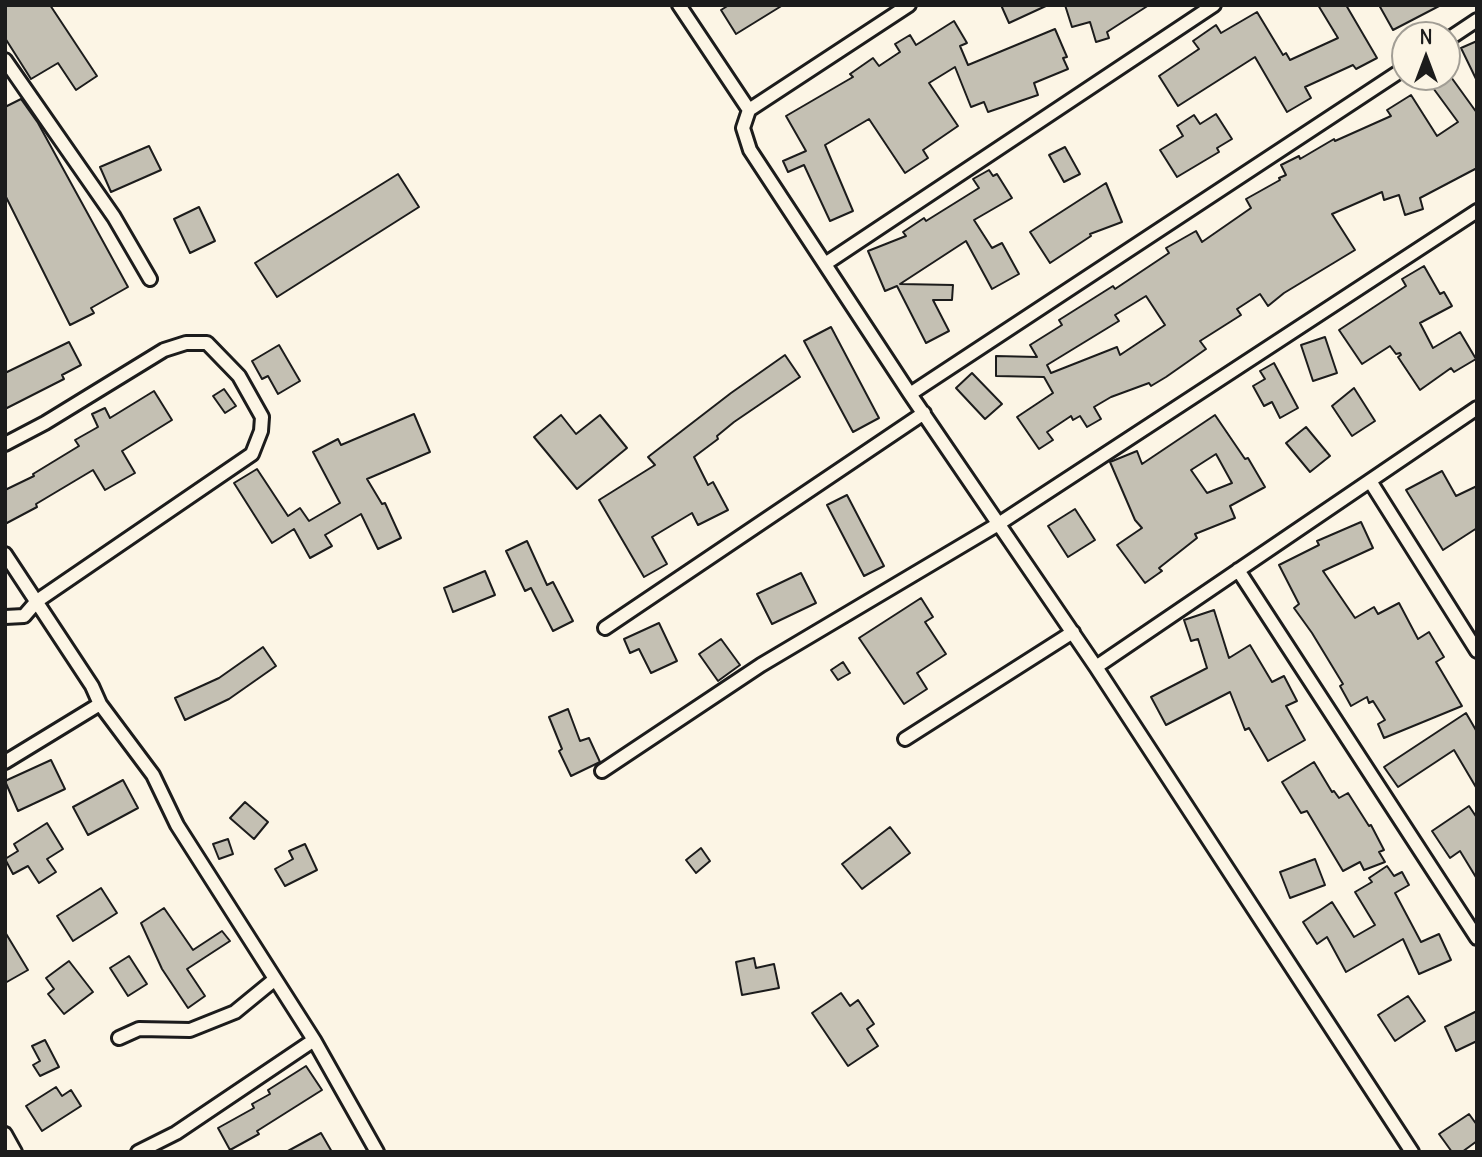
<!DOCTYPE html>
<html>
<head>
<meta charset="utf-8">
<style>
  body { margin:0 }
  #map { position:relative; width:1482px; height:1157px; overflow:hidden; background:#fcf5e5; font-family:Delius,sans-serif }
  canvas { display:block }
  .frame { position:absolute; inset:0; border:7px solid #1c1c1c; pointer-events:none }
  .north { position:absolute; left:1391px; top:21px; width:70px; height:70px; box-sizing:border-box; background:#fcf5e5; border:2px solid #a29e95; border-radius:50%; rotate:0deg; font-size:19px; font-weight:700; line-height:28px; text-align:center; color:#1c1c1c }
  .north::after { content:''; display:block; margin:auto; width:24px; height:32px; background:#1c1c1c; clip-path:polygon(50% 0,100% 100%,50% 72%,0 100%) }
</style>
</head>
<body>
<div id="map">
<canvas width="1482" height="1157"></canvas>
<div class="frame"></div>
<div class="north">N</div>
</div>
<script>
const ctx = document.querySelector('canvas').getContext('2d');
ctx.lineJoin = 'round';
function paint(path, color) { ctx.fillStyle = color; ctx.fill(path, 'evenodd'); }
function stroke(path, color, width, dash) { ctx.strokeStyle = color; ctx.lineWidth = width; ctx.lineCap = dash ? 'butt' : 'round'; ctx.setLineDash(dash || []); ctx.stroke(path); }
const building = new Path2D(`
  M5,5H50L97,76L76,90L58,63L31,79L5,38Z
  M729,5H783L736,34L721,10Z
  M1001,5H1048L1009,23Z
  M1065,5H1149L1107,32L1109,38L1096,42L1090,22L1072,27Z
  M1318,5H1346L1377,58L1356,69L1353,65L1305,87L1311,98L1287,112L1255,57L1178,106L1159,76L1199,49L1193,41L1216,25L1221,33L1257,12L1283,55L1286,53L1290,60L1338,38Z
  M1379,5H1441L1393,30Z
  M954,21L967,43L960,46L968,65L1055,29L1067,57L1063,58L1068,69L1034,83L1038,95L988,112L984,102L971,107L955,67L929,83L958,126L923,150L928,158L905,173L869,119L825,145L853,211L830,221L804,165L788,172L783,161L806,151L786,116L853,77L850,74L873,58L879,66L900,52L895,44L910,35L916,45Z
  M1477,41V81L1461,48Z
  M1425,77H1451L1477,113V168L1420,198L1423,209L1405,215L1399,195L1384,200L1382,192L1332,214L1355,250L1284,293L1268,306L1260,294L1237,309L1241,315L1200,341L1206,349L1166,377L1151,386L1149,383L1111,397L1094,407L1101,419L1087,427L1080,416L1073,420L1071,416L1047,432L1053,440L1039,449L1017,417L1053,393L1044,377L996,376V356L1037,357L1030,345L1062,325L1059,320L1113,286L1115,289L1169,253L1166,248L1196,231L1202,242L1251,208L1246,199L1280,180L1279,178L1286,175L1281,165L1299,156L1300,159L1334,139L1335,141L1391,116L1387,110L1411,95L1437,136L1458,122ZM1146,296L1165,325L1120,355L1117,347L1051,373L1047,365L1119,321L1115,315Z
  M21,99L38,123L128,287L91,308L94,313L70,325L5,195V107Z
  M1216,114L1232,139L1217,148L1219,152L1177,177L1160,150L1183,136L1177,126L1194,115L1200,124Z
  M149,146L161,170L111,192L100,167Z
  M1065,147L1080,174L1064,182L1049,155Z
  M989,170L993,176L997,174L1012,198L974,220L992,248L1002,243L1019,274L992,289L966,241L900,284L953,285L952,300H933L949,331L926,343L897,286L885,291L868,251L906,236L903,232L924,218L926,221L979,188L973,179Z
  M398,174L419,207L277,297L255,263Z
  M1106,183L1122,222L1090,234L1091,236L1050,263L1030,232Z
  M199,207L215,241L190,253L174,219Z
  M1424,266L1440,294L1444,292L1452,306L1420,323L1433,348L1460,332L1476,359L1454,372L1451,368L1420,390L1398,357L1401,355L1400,353L1396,354L1390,346L1362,364L1339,330L1406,286L1402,279Z
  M831,327L879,418L853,432L804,341Z
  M1325,337L1337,373L1313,381L1301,345Z
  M69,342L81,365L62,375L64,379L5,409V373Z
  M279,345L300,381L278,394L268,376L262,379L252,361Z
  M785,355L800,377L734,422L717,436L718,439L694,457L708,485L713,482L728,510L698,525L692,513L652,537L667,564L644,577L599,500L655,465L648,457L731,393Z
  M1274,363L1298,408L1280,418L1272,402L1264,406L1253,386L1265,379L1260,371Z
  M972,373L1002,404L985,419L956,388Z
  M1354,388L1375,421L1352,436L1332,406Z
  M224,389L236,406L225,413L213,396Z
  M154,391L172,420L122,451L135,473L105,490L93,470L36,504L37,507L5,524V490L34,476L33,474L79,446L75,440L98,427L92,414L105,408L110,418Z
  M414,414L430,452L367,479L382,504L385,503L401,538L378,549L361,514L325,535L332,546L310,558L294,529L272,543L234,483L257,469L288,516L300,508L309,521L340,503L313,452L338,439L341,445Z
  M561,415L576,434L600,415L627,448L577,489L534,437Z
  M1215,415L1245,459L1248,458L1265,487L1230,506L1235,518L1195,534L1197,538L1159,568L1162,571L1145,583L1117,545L1142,528L1135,520L1110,462L1137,451L1142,464ZM1216,454L1232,483L1207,493L1191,470Z
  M1306,427L1330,456L1310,472L1286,443Z
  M1442,471L1456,496L1477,486V528L1443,550L1406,490Z
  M847,495L884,566L864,576L827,505Z
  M1075,509L1095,540L1068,557L1048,526Z
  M1361,522L1373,548L1323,571L1355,618L1374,607L1378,614L1399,603L1418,639L1429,632L1444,657L1436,662L1462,706L1384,738L1378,724L1385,720L1373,701L1369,703L1367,697L1351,706L1340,686L1343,684L1312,633L1294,608L1299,604L1279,565L1319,545L1317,541Z
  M527,541L547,585L553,582L573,621L553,631L531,588L525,591L506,551Z
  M485,571L495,595L453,612L444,588Z
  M801,573L816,603L772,624L757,594Z
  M921,598L933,617L925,622L946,654L917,673L927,689L904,704L859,638Z
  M1214,610L1229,658L1250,645L1272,682L1284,676L1297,701L1286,706L1305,740L1268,761L1249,728L1245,730L1230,692L1166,725L1151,697L1207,668L1198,639L1191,641L1184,620Z
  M659,623L677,661L651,673L639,649L630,653L624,639Z
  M721,639L740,665L718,681L699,654Z
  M263,647L276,666L229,699L185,720L175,698L219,678Z
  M843,662L850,673L838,680L831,670Z
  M568,709L580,741L589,738L600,762L571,776L559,751L562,749L549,717Z
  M1466,713L1477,732V789L1454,750L1398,787L1384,767Z
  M51,760L65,789L18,811L5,781Z
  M1314,762L1332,792L1334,791L1339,798L1348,793L1369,826L1371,825L1384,850L1379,852L1385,862L1364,870L1360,862L1343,871L1307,811L1301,813L1282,782Z
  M123,780L138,808L88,835L73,807Z
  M245,802L268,822L254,839L230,818Z
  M1469,806L1477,818V879L1460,851L1450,858L1432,831Z
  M47,823L63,849L47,859L56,872L39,883L28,866L13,874L5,859L18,851L14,844Z
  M890,827L910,853L862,889L842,864Z
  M228,839L233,854L219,859L213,844Z
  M305,844L317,870L285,886L275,869L293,859L289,851Z
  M701,848L710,861L696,873L686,860Z
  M1315,859L1325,885L1290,898L1280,872Z
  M1387,866L1394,876L1402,872L1409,885L1395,893L1421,942L1439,934L1451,960L1419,974L1403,939L1346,972L1327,937L1317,944L1303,922L1332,902L1354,937L1375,925L1355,892L1372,882L1369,878Z
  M101,888L117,913L73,941L57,916Z
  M164,908L193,950L222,931L230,941L187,969L205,996L188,1008L162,969L141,923Z
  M5,932L28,970L5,983Z
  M129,956L147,984L128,996L110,968Z
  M754,958L756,968L774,964L779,988L742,995L736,962Z
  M69,961L93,992L64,1014L48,994L54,989L46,978Z
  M841,993L850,1006L858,1000L874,1024L867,1029L878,1046L848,1066L812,1013Z
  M1408,996L1425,1021L1395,1041L1378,1015Z
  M1477,1011V1041L1456,1051L1445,1027Z
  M45,1040L59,1067L40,1076L33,1065L40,1061L32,1046Z
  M306,1066L322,1090L257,1131L259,1134L230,1150L218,1128L254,1108L252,1104L270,1094L268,1090Z
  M56,1087L62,1096L71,1090L81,1106L42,1131L26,1106Z
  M1469,1114L1477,1125V1141L1462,1152H1452L1439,1134Z
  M321,1133L332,1152H286Z`);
paint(building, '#c4c0b3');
stroke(building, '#1c1c1c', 2);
const minor = new Path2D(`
  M679,5L749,110L743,128L750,150L910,394L1096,667L1412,1152
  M1447,40L1477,20
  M5,60L114,217L150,279
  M749,110L909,5
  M825,264L1214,5
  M910,394L1405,68
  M5,444L45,423L164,350L186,343H207L239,376L262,417L261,431L252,454L37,601L24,616L5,617
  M1370,481L1477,651
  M5,554L92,686L100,704L153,775L177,825L314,1040L377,1152
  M1238,570L1477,938
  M605,628L924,413
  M1096,667L1477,408
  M905,739L1073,632
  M5,762L100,704
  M602,771L761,665L1000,523L1477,211
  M119,1038L139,1029L190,1030L235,1012L274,980
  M5,1134L15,1152
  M138,1152L176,1133L314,1040`);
stroke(minor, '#1c1c1c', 18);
stroke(minor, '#fcf5e5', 12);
</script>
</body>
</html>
